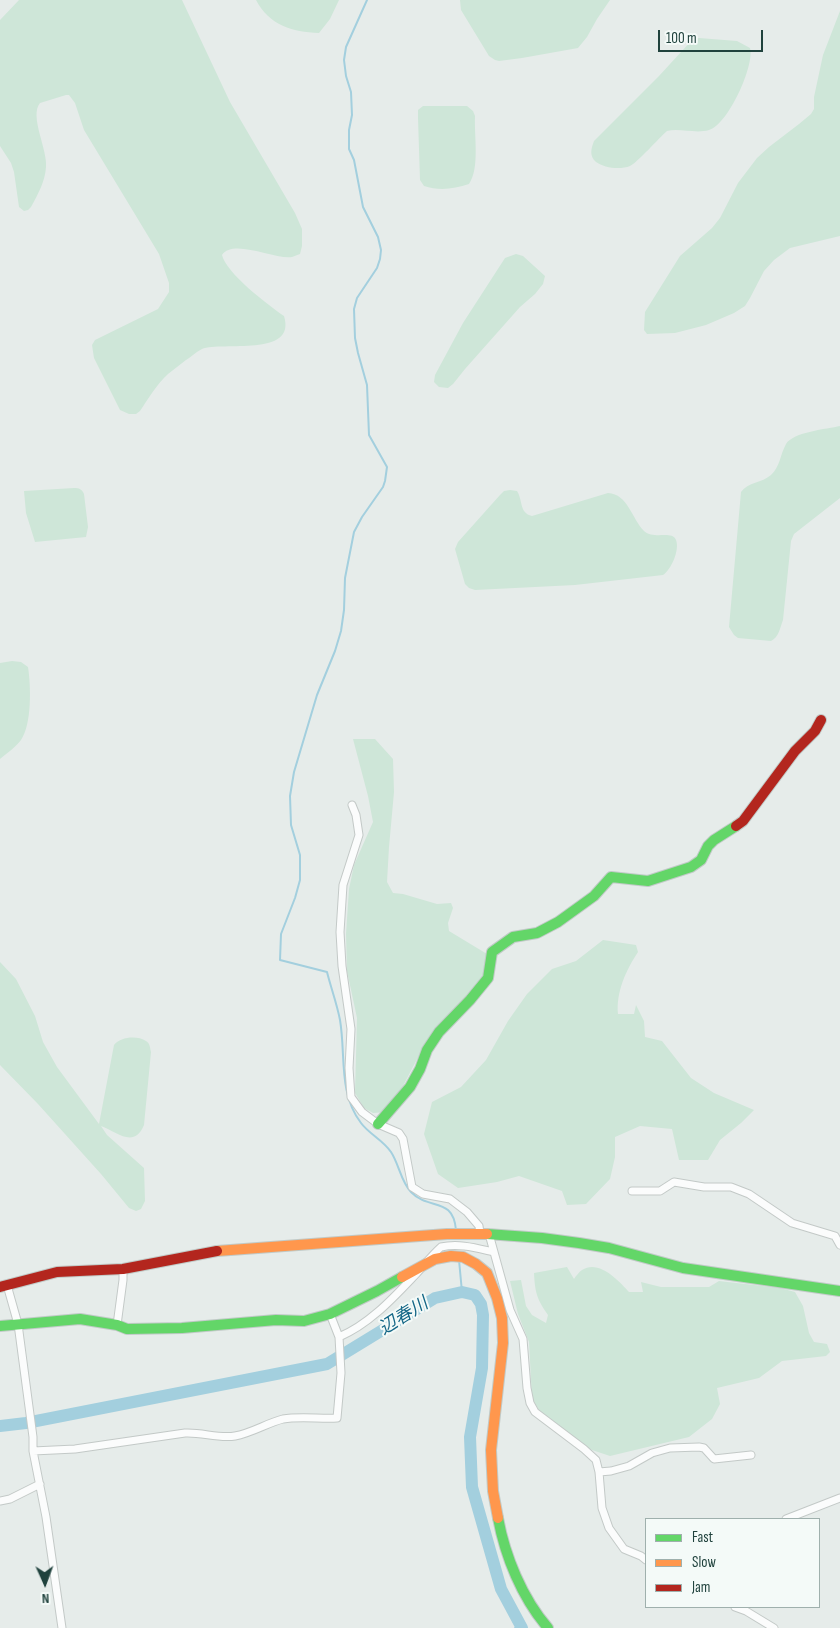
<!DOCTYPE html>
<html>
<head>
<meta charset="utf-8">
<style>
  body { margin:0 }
  #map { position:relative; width:840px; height:1628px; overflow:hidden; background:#e6ecea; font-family:"Sofia Sans Condensed",sans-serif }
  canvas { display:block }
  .legend { position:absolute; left:645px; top:1518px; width:175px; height:90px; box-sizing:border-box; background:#f4faf8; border:1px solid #9fb0ad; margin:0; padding:6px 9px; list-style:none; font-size:15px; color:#20423d }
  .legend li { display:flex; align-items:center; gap:10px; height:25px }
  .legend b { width:25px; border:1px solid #9fb0ad }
  .north { position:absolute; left:20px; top:1558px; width:50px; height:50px; -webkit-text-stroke:4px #f4faf8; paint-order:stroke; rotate:178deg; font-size:14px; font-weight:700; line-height:20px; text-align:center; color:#20423d }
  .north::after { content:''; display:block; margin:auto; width:18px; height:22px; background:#20423d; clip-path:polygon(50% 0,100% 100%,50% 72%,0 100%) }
  .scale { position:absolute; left:658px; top:30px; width:105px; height:22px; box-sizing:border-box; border:2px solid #20423d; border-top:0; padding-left:6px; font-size:15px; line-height:18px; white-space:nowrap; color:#20423d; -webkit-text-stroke:4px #f4faf8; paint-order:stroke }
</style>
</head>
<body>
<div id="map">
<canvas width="840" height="1628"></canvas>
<ul class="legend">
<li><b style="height:6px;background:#63d668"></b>Fast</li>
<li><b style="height:6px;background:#ff974d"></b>Slow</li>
<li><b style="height:6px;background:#b3261e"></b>Jam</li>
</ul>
<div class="north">N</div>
<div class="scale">100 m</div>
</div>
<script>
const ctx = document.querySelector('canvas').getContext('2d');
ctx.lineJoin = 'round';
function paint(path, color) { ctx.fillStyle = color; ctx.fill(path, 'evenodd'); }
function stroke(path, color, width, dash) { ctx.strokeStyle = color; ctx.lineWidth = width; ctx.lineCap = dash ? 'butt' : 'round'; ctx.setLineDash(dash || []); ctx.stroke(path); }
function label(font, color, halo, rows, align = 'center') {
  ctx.font = font + ' "Sofia Sans Condensed","Noto Sans JP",sans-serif'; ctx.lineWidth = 4; ctx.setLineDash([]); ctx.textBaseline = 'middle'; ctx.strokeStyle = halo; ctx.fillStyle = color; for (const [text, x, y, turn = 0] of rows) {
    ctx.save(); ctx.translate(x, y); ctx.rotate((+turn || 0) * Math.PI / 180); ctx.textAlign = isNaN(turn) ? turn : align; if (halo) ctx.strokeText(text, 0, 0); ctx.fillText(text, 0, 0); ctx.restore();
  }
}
paint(new Path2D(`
  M19,0H182L230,102L295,213L302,229V246L300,254C297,255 295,256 292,257C276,260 233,238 222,255C226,273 268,305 284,316C297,358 222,341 202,349C196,352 191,357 186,360C180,365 174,369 168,374C157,384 148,399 140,411L136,414H129L120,410L94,358L92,345L95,340L158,309L169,292V283L159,254L84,130L75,103L69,95H66L40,103C29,116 48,150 46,167C45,182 38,194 31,207L28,210L24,211L19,207L14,172L11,163L0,146V20Z
  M256,0H339L330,19L319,33C292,32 269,25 256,0Z
  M460,0H610L597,19L587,37L578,48L522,58L499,61L495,60L489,56L461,10Z
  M840,11V236L790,248L774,260L764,271L750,298L745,306L734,313L706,325L675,333L647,334L644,330L645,312L680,256L712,228L720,218L738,183L757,158L769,147L799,124L811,114L814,109V97L823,55Z
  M699,38L737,41L750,48C755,65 728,125 709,130C696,134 680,128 667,131C659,138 638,162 630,166C620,170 604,168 596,162C589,156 591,149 594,141L659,76L692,40Z
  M423,106H467L473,111L475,116C474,136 480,168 469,184C454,189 439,191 424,186L420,180L418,118V110Z
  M516,254L523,256L545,276L543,284L535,294L520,307L465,369L453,384L448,388L439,387L434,382L435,375L463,323L505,258Z
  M840,426V498L794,534L791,541L783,620C780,628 779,637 771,641L738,638L734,635L729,627L741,492C748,482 762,483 771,475C780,467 780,455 786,444C793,432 827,429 840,426Z
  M74,488C79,488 82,489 84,494L88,527L86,537L35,542L26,513L24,491Z
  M510,490L517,491C523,500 519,513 532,516L608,493C628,494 632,519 644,531C654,540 672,530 676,540C680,550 671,570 663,575L575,585L475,590L469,588L465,584L455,549L458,542L500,495L504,491Z
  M12,661L21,662L28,667C31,686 32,724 21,740C16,747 7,753 0,759V663Z
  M353,739H375L393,759L394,792L389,847L387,882L393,893L403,894L437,904L451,903L453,908L448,923L449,931L487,954L484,981L425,1044L403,1086L386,1112L373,1113L364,1108L355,1093L357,1018L347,971L346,934L349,889L354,865L373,822L368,796Z
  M603,940L636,945L638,952C626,970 616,992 618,1014H634L636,1005L644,1021L645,1037L662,1041L691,1078L714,1093L754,1110L741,1123L720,1140L708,1160H679L672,1129L640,1126L615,1137V1157L610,1179L586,1204L567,1205L562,1191L519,1176L497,1182L458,1188L438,1174L424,1134L432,1102L461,1087L486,1060L508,1021L527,994L552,969L576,961Z
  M0,962L16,979L35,1016L43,1042L57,1067L99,1124L114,1045C120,1037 137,1035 146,1041C150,1043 150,1048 151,1052L144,1125C134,1149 117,1132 101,1126L107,1135L144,1168L145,1201L141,1209L136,1211L129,1208L101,1174L38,1104L0,1065Z
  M567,1267L574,1279C576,1276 579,1272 582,1270C599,1259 619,1281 629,1292H643L641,1282L661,1287H709L719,1281L780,1288L795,1292L803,1306L809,1333L814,1342L827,1344L830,1352L826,1356L782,1361L759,1378L717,1388L720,1404L712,1419L689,1437L610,1456L586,1448L540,1412L532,1398L529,1342L518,1314L510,1281L521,1280L526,1306L532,1315L546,1323L548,1315C537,1299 535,1293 534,1273Z`), '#cee6d8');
stroke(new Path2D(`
  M367,0L346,47L344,60L346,76L351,92L352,115L349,130V149L354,160L363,207L378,237L381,250L380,259L377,268L357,298L354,309L355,338L358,353L367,385L369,435L387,467L385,481L383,487L362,517L354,532L345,578L344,610L341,631L335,651L317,695L294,772L290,796L291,825L300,855V880L295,898L281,934L280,960L327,972C331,988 337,1004 340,1020C346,1055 338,1093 361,1123C369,1134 383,1140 391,1152C399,1164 401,1182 411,1192C429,1211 453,1196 456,1230
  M459,1260L462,1292
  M515,1628H517`), '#a3cfde', 2);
stroke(new Path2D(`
  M0,1426L26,1423L327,1364L435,1298L462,1292L475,1295L481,1304L483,1315L482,1368L470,1437L472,1487L501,1589L522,1628`), '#a3cfde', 12);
const street = new Path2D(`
  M352,805L356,815L359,835L343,885L340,932L342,966L351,1029L349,1068L351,1097L362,1112L378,1124L399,1133L403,1139L412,1187L423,1194L450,1199L467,1212L479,1226L480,1233
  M632,1191H660L674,1182L704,1187H731L749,1194L792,1223L835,1236L840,1245
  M489,1234L510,1310L523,1339L527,1388L530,1403L535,1412L584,1449L596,1460L599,1472L602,1508L609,1528L624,1549L641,1556L646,1560
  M7,1285L18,1324L33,1437V1451L46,1517L62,1628
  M117,1325L123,1280V1269
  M339,1337C370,1324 394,1297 417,1273C425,1264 432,1255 441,1247C459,1243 476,1248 494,1252
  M33,1451L75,1449L185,1433C202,1432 219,1439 235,1436C252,1433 267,1423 283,1419C299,1416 321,1419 337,1418L341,1373L339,1337L330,1314
  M599,1472L611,1471L629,1466L652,1453L670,1448L699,1447L704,1448L714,1459L751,1455
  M0,1501L10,1499L40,1484
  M786,1519L840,1498
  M735,1607L746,1611L774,1628`);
const fast = new Path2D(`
  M378,1124L410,1087L420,1069L427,1050L439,1032L470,1000L488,978L492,952L513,937L537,933L558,922L594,896L611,877L648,881L691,867L701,860L708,846L714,840L736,826
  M487,1234L542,1238L579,1243L609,1248L683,1268L840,1291
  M0,1326L80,1319L117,1325L127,1329L182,1328L276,1320L304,1321L330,1314L377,1291L402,1277
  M498,1518C505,1556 522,1598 548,1628`);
const slow = new Path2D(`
  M217,1251L447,1234H487
  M402,1277L435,1259L451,1256L463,1257L476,1264L487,1273L497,1298L502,1318L503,1343L491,1450L493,1491L498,1518`);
const jam = new Path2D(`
  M736,826L743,821L795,751L815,731L821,720
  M0,1287L57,1272L123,1269L217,1251`);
stroke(street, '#c3c9c7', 9);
stroke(fast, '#c1cac7', 12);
stroke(slow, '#c1cac7', 12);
stroke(jam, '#c1cac7', 12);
stroke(street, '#fbfcfc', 7);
stroke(fast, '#63d668', 10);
stroke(slow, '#ff974d', 10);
stroke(jam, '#b3261e', 10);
label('italic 18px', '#136686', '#f4faf8', [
  ["辺春川",404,1317,-32]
]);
</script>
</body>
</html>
